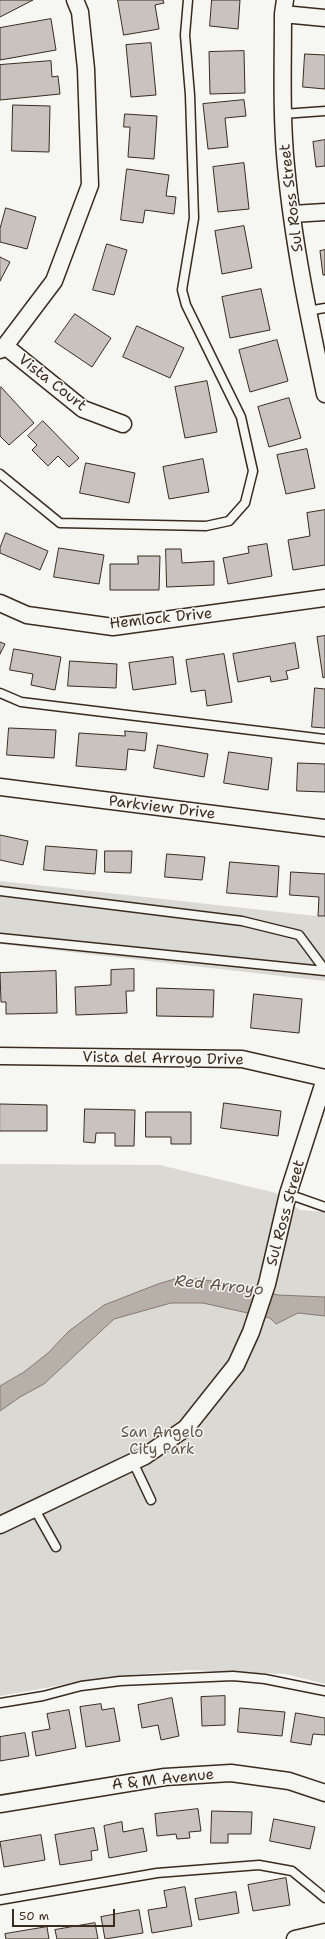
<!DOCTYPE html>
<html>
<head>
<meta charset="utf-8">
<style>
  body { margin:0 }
  #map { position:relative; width:325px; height:1939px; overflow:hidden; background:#f6f6f2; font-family:"Shantell Sans",sans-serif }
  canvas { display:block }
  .scale { position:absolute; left:12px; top:1909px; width:103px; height:18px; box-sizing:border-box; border:2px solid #3b2a1e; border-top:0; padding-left:5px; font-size:12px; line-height:14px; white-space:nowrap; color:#3b2a1e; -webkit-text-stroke:3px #f6f6f2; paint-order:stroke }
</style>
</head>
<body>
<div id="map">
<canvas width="325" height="1939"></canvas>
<div class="scale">50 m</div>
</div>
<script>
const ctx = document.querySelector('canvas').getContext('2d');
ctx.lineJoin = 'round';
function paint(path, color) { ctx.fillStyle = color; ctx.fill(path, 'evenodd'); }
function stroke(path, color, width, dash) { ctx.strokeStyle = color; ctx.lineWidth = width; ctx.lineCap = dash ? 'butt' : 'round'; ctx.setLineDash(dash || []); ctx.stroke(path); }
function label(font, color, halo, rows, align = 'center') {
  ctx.font = font + ' "Shantell Sans",sans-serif'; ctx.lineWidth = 3; ctx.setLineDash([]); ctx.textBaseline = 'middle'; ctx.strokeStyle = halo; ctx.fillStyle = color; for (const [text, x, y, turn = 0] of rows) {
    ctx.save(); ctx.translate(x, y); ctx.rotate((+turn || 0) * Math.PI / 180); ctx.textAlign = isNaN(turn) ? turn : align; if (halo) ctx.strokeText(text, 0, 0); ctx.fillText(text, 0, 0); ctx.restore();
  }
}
paint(new Path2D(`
  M0,881L325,917V981L0,944Z
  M0,1164L160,1165L276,1193L300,1210L325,1212V1684L285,1674L190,1670L107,1677L0,1696Z`), '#dad9d3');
const water = new Path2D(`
  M175,1279H199L241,1286L278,1295L325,1297V1316L298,1313L276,1324L270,1318L203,1303H171L114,1319L44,1384L20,1397L0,1411V1386L24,1372L48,1353L69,1331L104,1305L158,1284Z`);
paint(water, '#b6b0a9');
stroke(water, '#857a71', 1);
const building = new Path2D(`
  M0,0H33L0,17Z
  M118,0H163L164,3L155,5L159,29L124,35Z
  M212,0H240L238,29L210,26Z
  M51,19L56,50L0,60V28Z
  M151,43L156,95L131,97L126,45Z
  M244,51L245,93L210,94L209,52Z
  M305,54L325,55V89L303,87Z
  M51,61L52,77L58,76L60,94L0,100V65Z
  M244,100L246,116L225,118L228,147L208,149L203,104Z
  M13,105L50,106L49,152L12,151Z
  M125,114L157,116L154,159L128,157L130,127H124Z
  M325,140V166L316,167L313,142Z
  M244,163L249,209L218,212L213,167Z
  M127,169L169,175L166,196L176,197L174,214L145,210L143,223L121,220Z
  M6,208L36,217L27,249L0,242V229Z
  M244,226L252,268L222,274L215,231Z
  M107,244L127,250L114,295L93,290Z
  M325,250V275H323L320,251Z
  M0,257L10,262L0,281Z
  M261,289L270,330L230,338L222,297Z
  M75,314L111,338L92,367L55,342Z
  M137,326L184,348L170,378L123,357Z
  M277,340L288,381L250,392L239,350Z
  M207,381L217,432L185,438L175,387Z
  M1,387L34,423L9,445L0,436V388Z
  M289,398L301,438L269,447L258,407Z
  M43,421L79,458L69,467L58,456L48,466L32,450L37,445L28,436Z
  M307,449L315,488L286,494L277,455Z
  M203,459L209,492L169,499L163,467Z
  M86,463L135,473L129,503L80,493Z
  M325,510V565L293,570L288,540L310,536L307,513Z
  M6,533L48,551L40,570L0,553V548Z
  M267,544L272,576L228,584L223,558L249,553L248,547Z
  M59,548L104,555L99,584L54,577Z
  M166,549H181L182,563L214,561V585L167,587Z
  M138,556H160L159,590H110V564H138Z
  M325,636V677L323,678L317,637Z
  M0,642L5,644L0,654Z
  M295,643L299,668L286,671L288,679L271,682L270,676L238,682L233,654Z
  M14,649L61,657L55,690L31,685L33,674L10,670Z
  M224,654L232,702L207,706L205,690L191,692L186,660Z
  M173,657L176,684L133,690L129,663Z
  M70,661L117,664L116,688L68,686Z
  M315,688L325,689V728L312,727Z
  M9,728L56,730L54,758L7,755Z
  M125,731L147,733L145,751L128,749L126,770L76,766L79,733L125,736Z
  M158,745L208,754L204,777L154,768Z
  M229,752L272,758L268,790L224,783Z
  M298,763L325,764V792L297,791Z
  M0,835L28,841L23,865L0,860Z
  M46,846L97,850L95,874L44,870Z
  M105,851H132L131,873L105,872Z
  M167,854L205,857L202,880L165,877Z
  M230,862L279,866L277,897L227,893Z
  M291,872L325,874V916H318L319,897L290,895Z
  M134,969V991H126L127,1013L76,1015L75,987L111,985V970Z
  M56,971L57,1013L6,1014V1002H1L0,973Z
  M157,988L214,990L213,1017L157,1016Z
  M254,994L302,999L299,1033L251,1028Z
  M224,1103L281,1111L278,1136L221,1128Z
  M0,1104L47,1105V1131H0Z
  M85,1109L135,1110L134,1146H115V1133H96L95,1143L84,1142Z
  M146,1112H191V1144H171V1137H146Z
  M225,1696V1725L202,1726L201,1697Z
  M172,1698L179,1736L161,1740L158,1725L142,1728L138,1705Z
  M101,1704L102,1710L114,1708L120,1741L86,1747L80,1707Z
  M240,1708L285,1712L282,1736L238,1732Z
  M69,1710L76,1748L36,1756L32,1732L50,1729L47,1714Z
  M296,1713L325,1718V1735L313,1734L311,1745L291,1742Z
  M25,1733L29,1756L0,1761V1737Z
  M198,1809L201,1831L189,1832L190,1838L177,1839L176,1834L157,1836L155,1814Z
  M212,1811L252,1812L251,1834H228V1843H211Z
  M274,1819L315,1827L310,1849L270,1841Z
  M122,1822L123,1832L143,1828L147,1851L109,1858L104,1826Z
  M94,1828L98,1850L91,1851L92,1860L60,1865L55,1835Z
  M41,1835L45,1860L4,1867L0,1842Z
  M286,1878L290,1905L253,1911L248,1885Z
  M185,1887L192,1926L152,1933L148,1910L167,1907L164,1891Z
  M236,1892L239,1913L199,1920L195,1899Z
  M139,1910L143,1933L105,1939L101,1917Z
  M95,1923L98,1939H57L55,1930Z
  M47,1927L49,1939H6L5,1934Z`);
paint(building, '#c8c3be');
stroke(building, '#3b2a1e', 1);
const lane = new Path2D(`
  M283,114L325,111
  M308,311L325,308
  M0,474L60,523L206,526L229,521L245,503L253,471L241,417L186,305L182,290L194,218L190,95L185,35L188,0
  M0,693L21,702L325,739
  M0,891L242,921L299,935L325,970
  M0,938L325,971
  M288,1194L325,1207
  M133,1462L151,1500
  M34,1508L56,1547
  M0,1703L43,1696L81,1686L120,1681L233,1676L265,1679L325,1691
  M0,1900L157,1873L259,1865L292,1871L325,1898`);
const street = new Path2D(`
  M285,0L283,14C283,64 281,116 286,166C293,242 309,318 325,394
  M283,14L325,18
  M292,214L325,212
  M5,346L83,409L123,424
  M0,350L5,346L54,281L90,185L86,69L80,12L75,0
  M0,603L27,615L113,627L325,598
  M0,787L325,828
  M0,1056L242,1059L325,1078
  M0,1525L145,1456L186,1428L236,1365L251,1332L267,1284L288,1194L325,1079
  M0,1804L165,1777L231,1773L289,1781L325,1793
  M295,1939L325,1932`);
stroke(lane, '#3b2a1e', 11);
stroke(street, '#3b2a1e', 19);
stroke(lane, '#f6f6f2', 8);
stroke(street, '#f6f6f2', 16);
label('15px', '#3b2a1e', '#f6f6f2', [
  ["Sul Ross Street",292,198,-97],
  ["Vista Court",52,383,38],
  ["Hemlock Drive",161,619,-6],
  ["Parkview Drive",162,808,7],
  ["Vista del Arroyo Drive",163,1059,1],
  ["Sul Ross Street",286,1213,-75],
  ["A & M Avenue",163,1780,-6]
]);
label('15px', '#63564b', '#f6f6f2', [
  ["San Angelo",162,1433],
  ["City Park",162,1450]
]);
label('italic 16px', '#605248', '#f6f6f2', [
  ["Red Arroyo",219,1286,6]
]);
</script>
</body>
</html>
